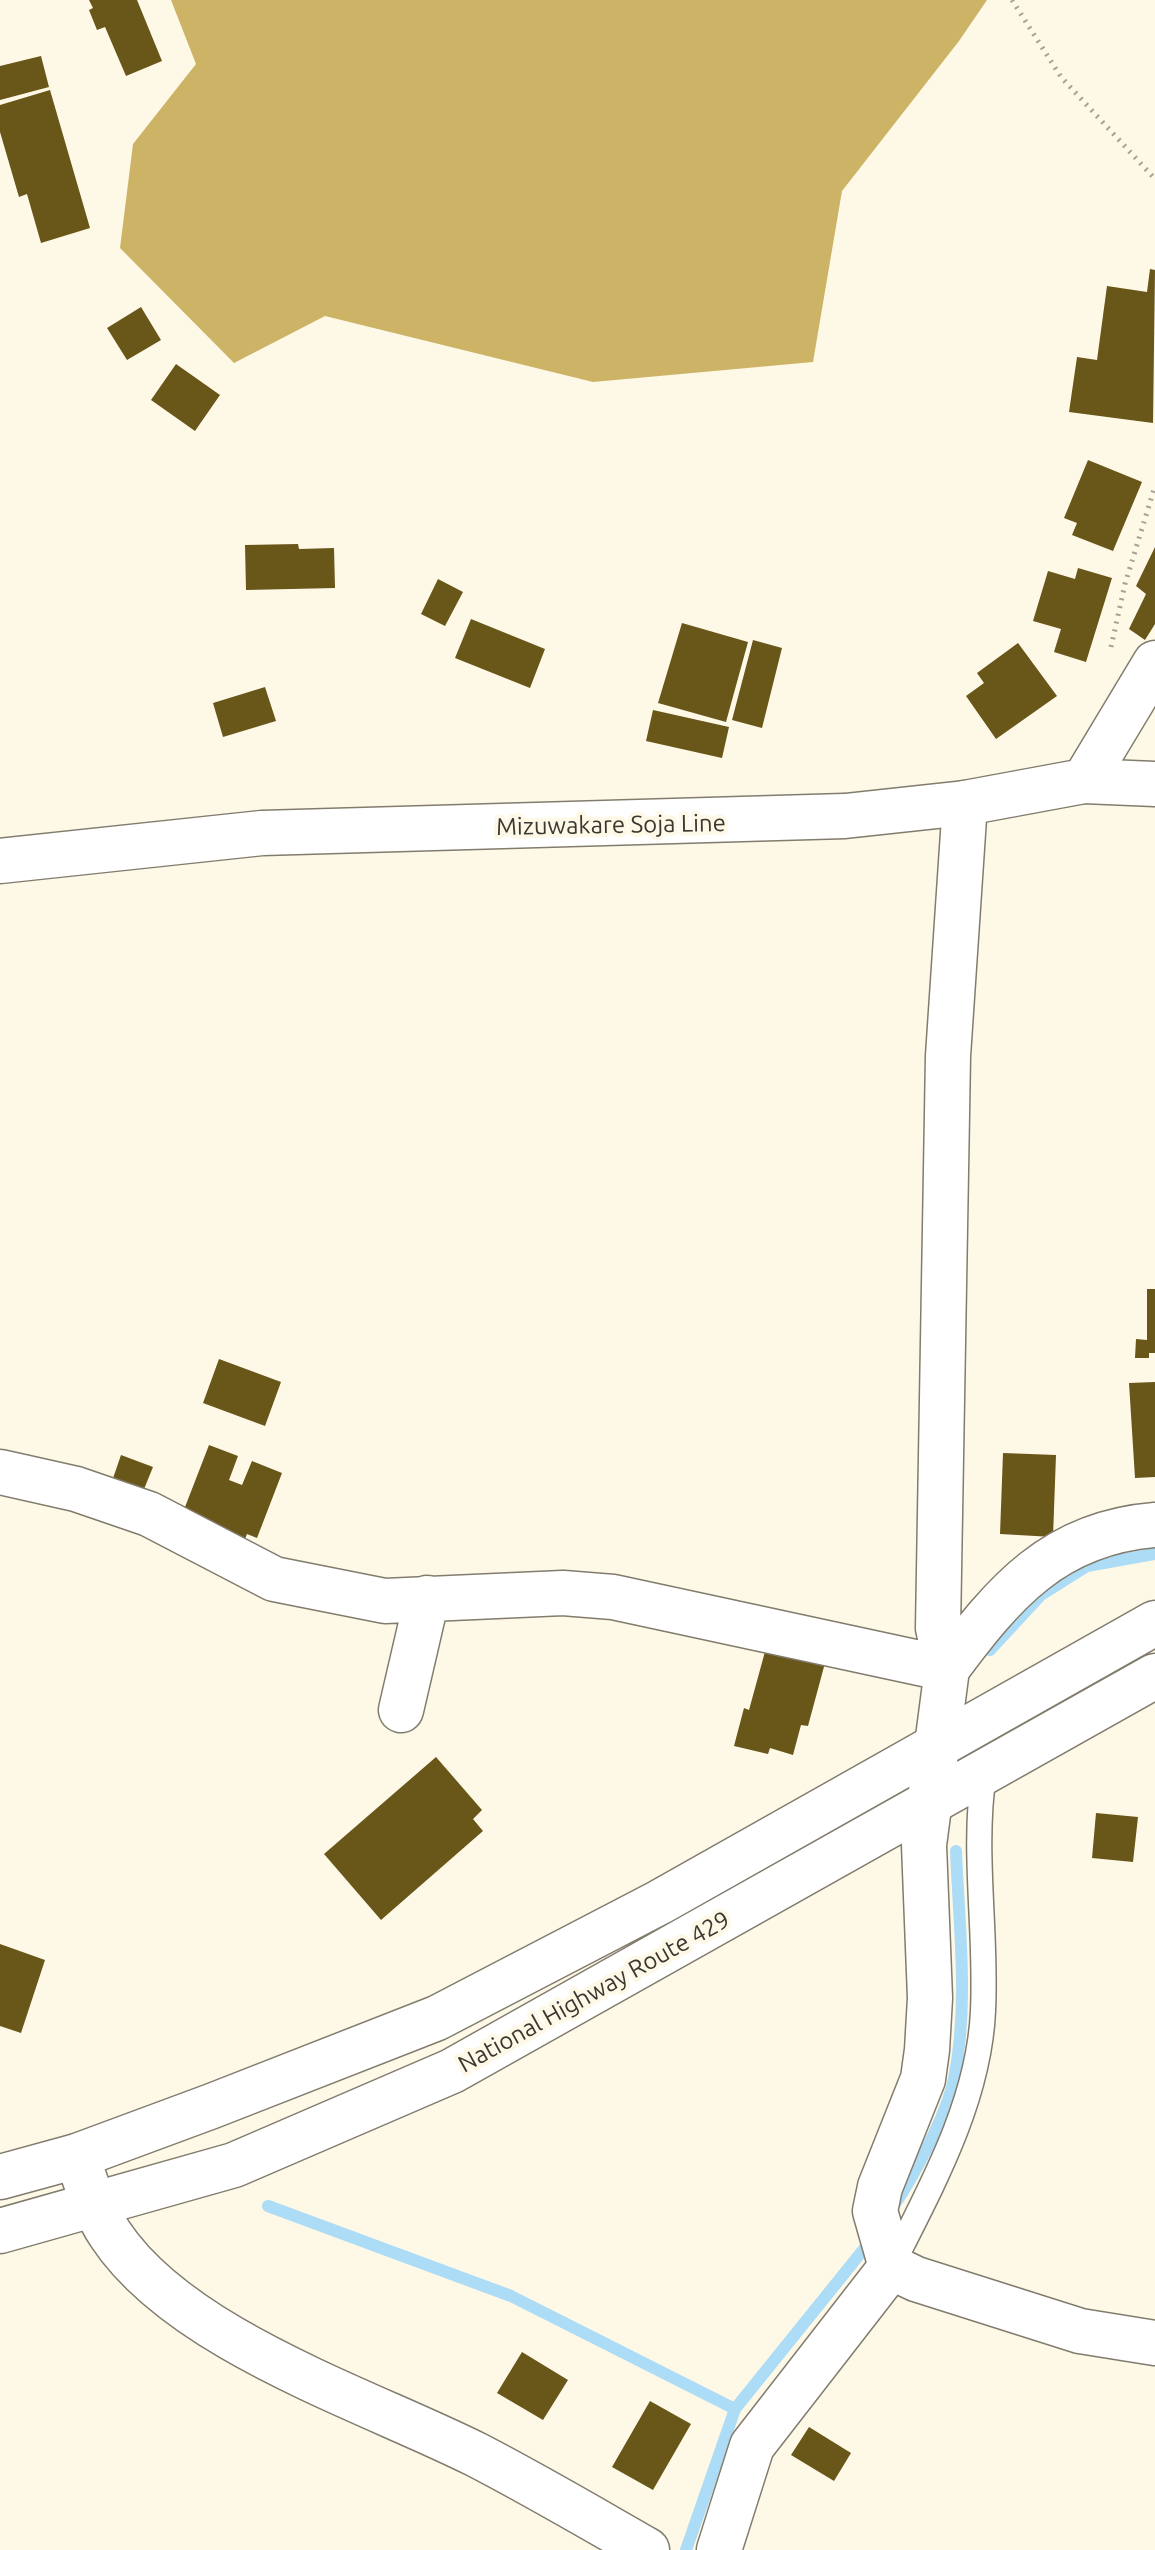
<!DOCTYPE html>
<html>
<head>
<meta charset="utf-8">
<style>
  body { margin:0 }
  canvas { display:block; background:#fef8e7 }
</style>
</head>
<body>
<canvas width="1155" height="2550"></canvas>
<script>
const ctx = document.querySelector('canvas').getContext('2d');
ctx.lineJoin = 'round';
function paint(path, color) { ctx.fillStyle = color; ctx.fill(path, 'evenodd'); }
function stroke(path, color, width, dash) { ctx.strokeStyle = color; ctx.lineWidth = width; ctx.lineCap = dash ? 'butt' : 'round'; ctx.setLineDash(dash || []); ctx.stroke(path); }
function label(font, color, halo, rows, align = 'center') {
  ctx.font = font + ' Ubuntu,sans-serif'; ctx.lineWidth = 8; ctx.setLineDash([]); ctx.textBaseline = 'middle'; ctx.strokeStyle = halo; ctx.fillStyle = color; for (const [text, x, y, turn = 0] of rows) {
    ctx.save(); ctx.translate(x, y); ctx.rotate((+turn || 0) * Math.PI / 180); ctx.textAlign = isNaN(turn) ? turn : align; if (halo) ctx.strokeText(text, 0, 0); ctx.fillText(text, 0, 0); ctx.restore();
  }
}
paint(new Path2D(`
  M171,0H987L959,41L842,191L813,362L593,382L325,316L234,363L120,248L133,144L196,64Z`), '#cdb366');
stroke(new Path2D(`
  M990,1650L1041,1595L1087,1566L1154,1554
  M268,2206L511,2296L735,2409L872,2239
  M893,2207C914,2176 946,2116 954,2079C969,2005 959,1926 956,1851
  M686,2550L735,2409`), '#addcf7', 12);
paint(new Path2D(`
  M89,0H137L162,61L126,76L105,27L97,30L89,10L93,8Z
  M41,56L49,87L0,100V66Z
  M50,90L90,228L41,243L27,194L19,197L0,132V105Z
  M1150,269L1155,270L1153,423L1069,412L1077,357L1097,360L1107,286L1147,292Z
  M141,307L161,340L127,360L107,328Z
  M176,364L220,395L195,431L151,400Z
  M1088,460L1142,482L1113,551L1072,535L1077,523L1064,518Z
  M298,544L299,549L334,548L335,588L246,590L245,545Z
  M1155,547V624L1145,640L1129,629L1146,594L1136,586Z
  M1078,568L1112,578L1086,662L1054,652L1061,629L1033,621L1048,571L1075,579Z
  M438,579L463,592L445,626L421,614Z
  M471,619L545,649L530,688L455,658Z
  M682,623L748,642L726,722L658,703Z
  M753,640L782,648L762,728L732,720Z
  M1018,643L1057,696L996,739L966,696L984,683L977,673Z
  M265,687L276,721L223,737L213,703Z
  M653,710L729,727L722,758L646,741Z
  M1147,1289H1155V1353H1149V1358H1135L1136,1339L1147,1340Z
  M219,1359L281,1382L265,1426L203,1403Z
  M1155,1382V1477L1135,1478L1129,1383Z
  M209,1445L238,1456L229,1480L242,1485L252,1461L282,1473L257,1538L247,1534L243,1544L180,1520Z
  M1003,1453L1056,1455L1053,1537L1000,1534Z
  M121,1455L153,1467L140,1499L110,1487Z
  M766,1648L825,1663L808,1726L801,1725L793,1755L770,1748L768,1754L734,1746L744,1708L749,1710Z
  M436,1757L482,1810L473,1819L483,1831L381,1920L324,1854Z
  M1096,1813L1138,1817L1133,1862L1092,1858Z
  M0,1944L45,1960L21,2033L0,2026Z
  M522,2352L568,2380L543,2420L497,2393Z
  M650,2401L691,2424L653,2490L612,2467Z
  M809,2427L851,2453L834,2481L791,2455Z`), '#695619');
const lane = new Path2D(`
  M891,2267C931,2187 979,2102 983,2011C987,1931 972,1852 984,1773`);
const street = new Path2D(`
  M1084,781L1155,784
  M965,803L948,1056L938,1628L947,1669L924,1845L930,1998L927,2050L923,2079L880,2187L875,2211L891,2267L916,2279L1080,2331L1155,2343
  M0,1472L76,1489L149,1514L274,1579L385,1601L563,1593L613,1597L947,1669C1004,1592 1054,1533 1155,1525
  M401,1710L427,1598
  M77,2156C86,2183 94,2210 110,2234C180,2340 365,2399 477,2455C535,2485 591,2518 647,2550
  M719,2550L752,2446L891,2267`);
const secondary = new Path2D(`
  M0,861L262,833L845,816L965,803L1084,781L1155,663`);
const highway = new Path2D(`
  M0,2177L77,2156L212,2106L437,2018L660,1902L1155,1623
  M0,2231L234,2165L452,2071L1155,1676`);
stroke(lane, '#817c6d', 27);
stroke(street, '#817c6d', 47);
stroke(secondary, '#817c6d', 47);
stroke(highway, '#817c6d', 47);
stroke(new Path2D(`
  M1012,0L1061,77L1155,179
  M1111,647L1125,584L1155,486`), '#a6a296', 5, [2, 6]);
stroke(lane, '#fff', 24);
stroke(street, '#fff', 44);
stroke(secondary, '#fff', 44);
stroke(highway, '#fff', 44);
label('24px', '#3a3831', '#fef8e7', [
  ["Mizuwakare Soja Line",611,825,-1],
  ["National Highway Route 429",594,1992,-29]
]);
</script>
</body>
</html>
